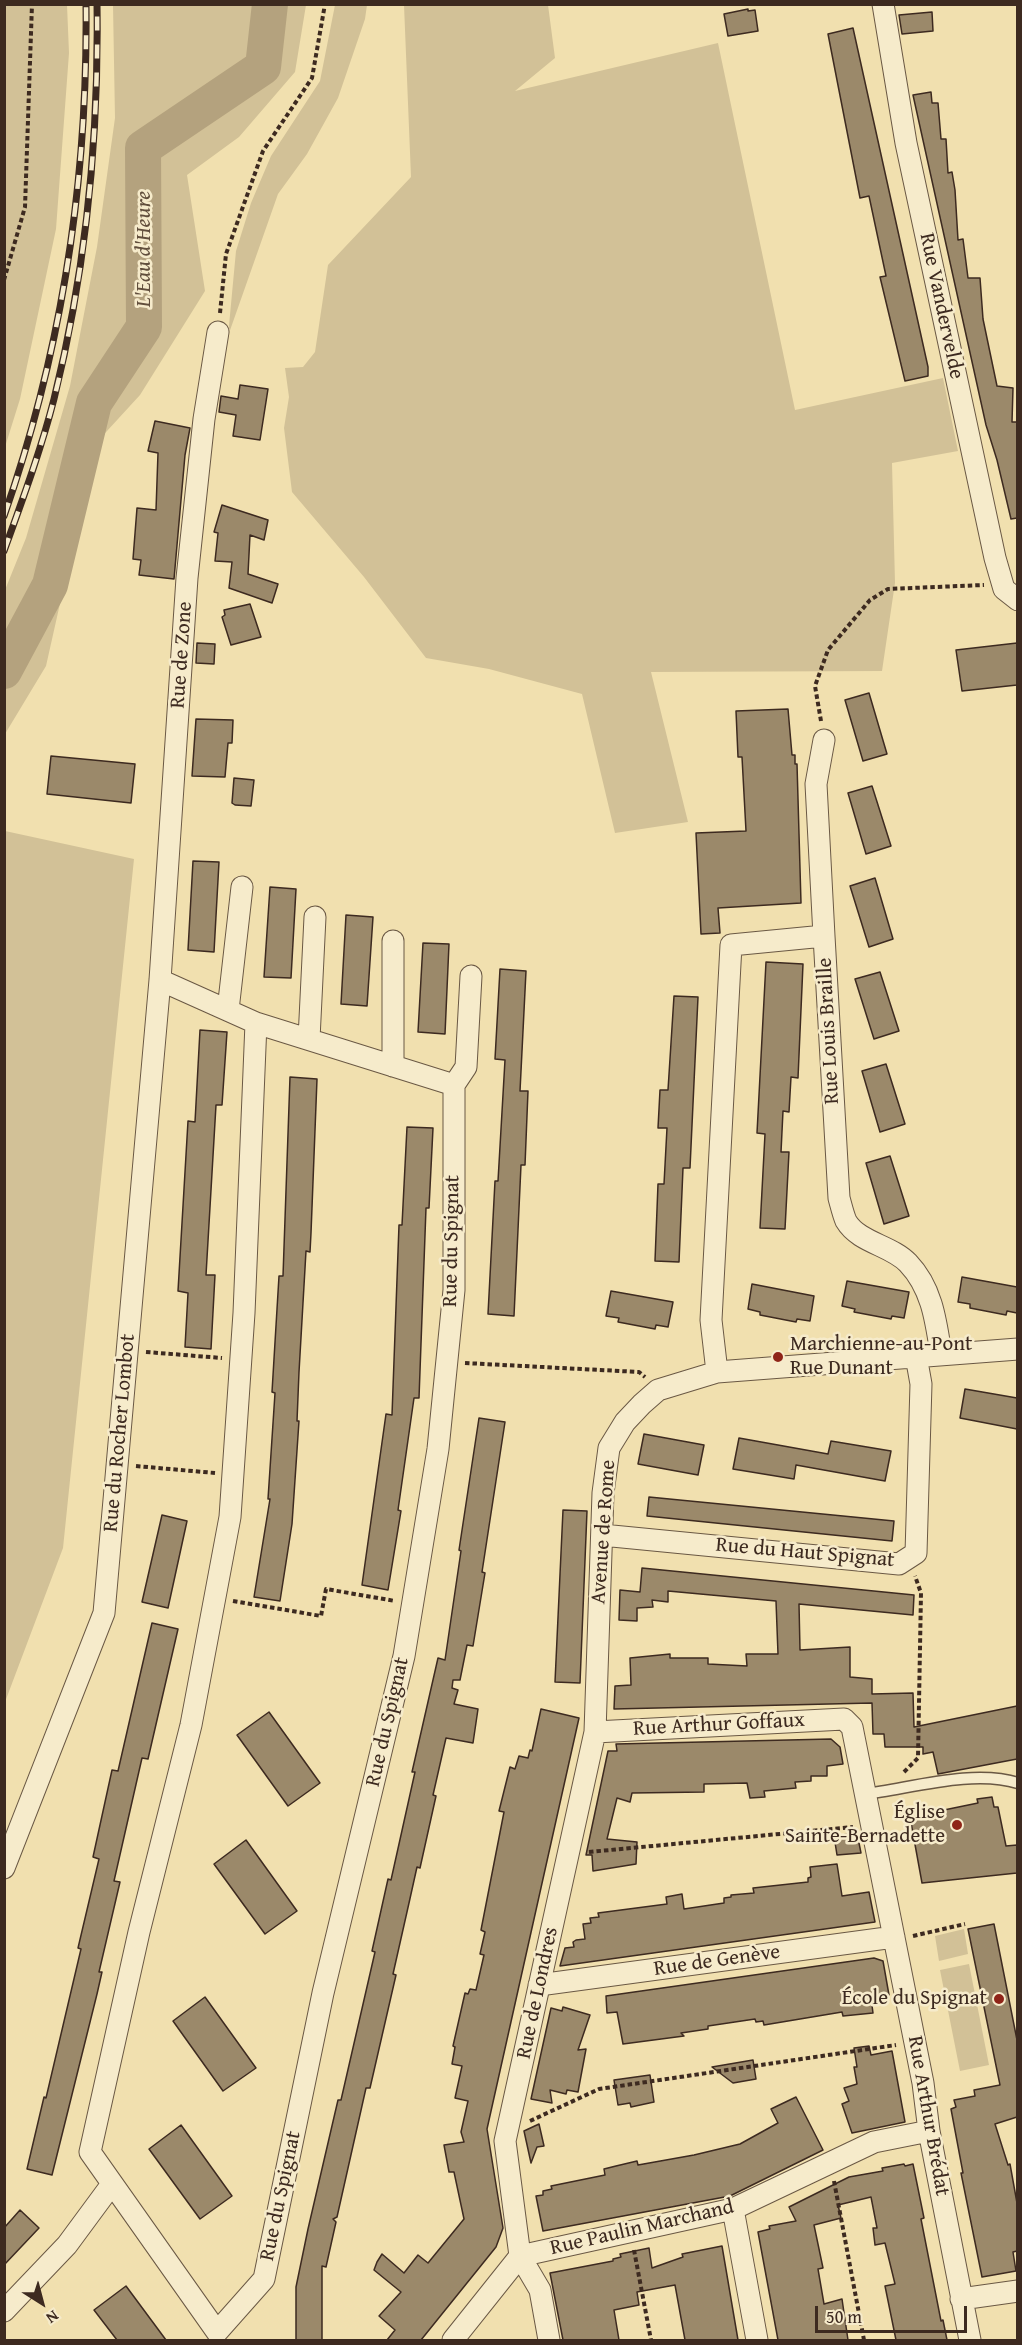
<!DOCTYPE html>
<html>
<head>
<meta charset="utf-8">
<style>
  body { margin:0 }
  #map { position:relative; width:1022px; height:2345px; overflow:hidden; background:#f1e0af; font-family:"Gentium Book Plus",serif }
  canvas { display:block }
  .frame { position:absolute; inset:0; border:6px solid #3d2a20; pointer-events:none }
  .north { position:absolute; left:12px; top:2273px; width:60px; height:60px; -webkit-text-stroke:4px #f6ebcb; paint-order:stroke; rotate:144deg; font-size:16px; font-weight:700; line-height:24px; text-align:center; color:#3d2a20 }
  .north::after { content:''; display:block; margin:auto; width:21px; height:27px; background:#3d2a20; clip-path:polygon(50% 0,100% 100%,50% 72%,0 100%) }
  .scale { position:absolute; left:815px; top:2306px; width:152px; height:27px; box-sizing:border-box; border:3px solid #3d2a20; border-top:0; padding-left:8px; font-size:18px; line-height:21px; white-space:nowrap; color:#3d2a20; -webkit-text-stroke:4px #f6ebcb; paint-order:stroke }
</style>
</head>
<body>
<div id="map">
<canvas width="1022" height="2345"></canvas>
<div class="frame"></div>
<div class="north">N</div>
<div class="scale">50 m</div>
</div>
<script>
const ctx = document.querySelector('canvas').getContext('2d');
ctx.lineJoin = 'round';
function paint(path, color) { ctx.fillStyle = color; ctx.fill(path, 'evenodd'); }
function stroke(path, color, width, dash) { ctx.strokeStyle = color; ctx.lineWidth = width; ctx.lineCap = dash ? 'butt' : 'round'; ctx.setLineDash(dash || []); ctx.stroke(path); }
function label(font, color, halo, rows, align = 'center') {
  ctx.font = font + ' "Gentium Book Plus",serif'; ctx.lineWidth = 5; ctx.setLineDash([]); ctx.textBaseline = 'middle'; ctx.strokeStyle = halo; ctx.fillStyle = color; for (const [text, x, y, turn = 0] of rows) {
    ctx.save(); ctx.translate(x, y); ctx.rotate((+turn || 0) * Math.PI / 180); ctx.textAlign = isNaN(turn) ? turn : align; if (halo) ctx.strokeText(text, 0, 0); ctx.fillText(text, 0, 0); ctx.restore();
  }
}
paint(new Path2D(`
  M5,4L67,5L69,53L56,229L20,399L5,447Z
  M113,5H306L295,72L239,137L187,175L205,291L140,395L96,443L46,666L5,734V590L26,538L70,386L97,247L115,118Z
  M335,5H367L365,19L338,98L307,154L278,194L228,336L236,251L251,203L271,156L320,81Z
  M548,5L555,58L515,91L718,43L795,410L943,378L958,451L892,463L895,583L882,671L651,672L688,822L615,833L582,694L489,669L426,658L364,577L292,492L284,428L289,397L285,368L303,367L315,352L328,265L411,177L404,5Z
  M5,831L134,859L63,1548L5,1702Z
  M964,1929L968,1954L939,1961L935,1936Z
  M969,1964L989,2065L960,2071L940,1970Z`), '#d2c197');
stroke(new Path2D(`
  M4,671L50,585L94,403L144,327L143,148L263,67L270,4`), '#b4a27e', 36);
const building = new Path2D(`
  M748,9V11L755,10L758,31L728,36L724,14Z
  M932,12L933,31L902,34L899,15Z
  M853,28L928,367V376L905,381L880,277L886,276L869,196L860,198L828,34Z
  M931,92L932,103H938L941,139H946L948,173L952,172L955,190L958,240L963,239L968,278H980L983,319L997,386L1013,388L1012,422H1017V518L1011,519L997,460L986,425L913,95Z
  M240,385L268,389L260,440L233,436L236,415L219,412L221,396L238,399Z
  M155,421L190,428L185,455L174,579L139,575L141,560L133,559L137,508L156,510L158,453L148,451Z
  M222,505L268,520L264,540L250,535L248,574L278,584L272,603L229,588L232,562L215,561L218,533L214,532Z
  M250,604L261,637L231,645L222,617L225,615L224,610Z
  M197,643L215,644L214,664L196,663Z
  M1017,643V685L962,691L956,650Z
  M869,693L887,754L863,761L845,700Z
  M788,709L792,755H795V764H797L801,903L718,908L720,933L701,934L696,833L746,831L742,757H738L736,711Z
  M196,719L233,720L232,743H228L225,777L192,776Z
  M51,756L135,764L131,803L47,794Z
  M234,778L254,780L251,806L235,805L232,803Z
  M872,786L891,846L866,854L848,793Z
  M193,861L219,862L214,952L188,950Z
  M875,878L893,939L869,947L850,886Z
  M270,887L296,889L291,978L264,977Z
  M346,915L373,917L367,1006L341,1004Z
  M423,943L449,944L445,1034L418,1032Z
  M766,962L803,964L798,1078L791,1077L789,1112L783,1111L781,1152H789L785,1229L760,1228L765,1134L757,1133Z
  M500,969L526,971L520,1091H528L525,1165H521L514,1316L488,1314L495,1181H498L505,1060L495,1059Z
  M880,972L899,1031L874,1039L855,979Z
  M674,996L698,997L690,1168H683L679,1262L655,1261L658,1184H664L667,1128H658L660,1090H668Z
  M200,1030L227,1032L222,1105H216L206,1275H215L211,1349L185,1347L188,1293L178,1291L188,1121L195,1122Z
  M886,1064L905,1124L880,1132L862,1071Z
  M290,1077L317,1079L311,1233L310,1252L306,1251L299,1372L297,1421H299L292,1524L280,1601L254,1597L270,1499H268L275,1393L272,1392L279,1276H283Z
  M407,1127L433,1128L429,1208H426L419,1398H414L398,1510L401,1511L388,1590L362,1585L386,1414L392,1415L399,1225H402Z
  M890,1156L909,1216L884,1224L866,1163Z
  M962,1277L1017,1287V1313L1007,1311L1006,1315L970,1308V1304L958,1302Z
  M847,1281L909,1292L904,1318L892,1316L891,1319L854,1312L855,1309L842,1306Z
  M752,1284L814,1296L810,1321L797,1319L796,1322L760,1315V1312L748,1309Z
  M611,1291L673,1302L668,1327L656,1325L655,1329L618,1322L619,1318L606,1316Z
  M965,1389L1017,1398V1429L960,1418Z
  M479,1418L505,1422L482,1572L485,1573L473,1646L467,1645L460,1680H453L452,1688L458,1690L454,1704L478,1709L473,1743L446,1738L433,1795L436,1796L420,1868L417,1867L409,1903L393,1974L396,1975L370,2088H366L337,2217L333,2219L336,2222L326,2267L322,2266V2340H296V2287L308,2229L338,2100H341L375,1952L372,1951L388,1879L391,1880L415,1772H412L438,1658L445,1660L461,1551L459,1550Z
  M644,1434L704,1445L698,1475L638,1464Z
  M739,1438L828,1454L831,1441L891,1451L885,1481L796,1465L794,1479L733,1469Z
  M649,1497L894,1521L892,1541L647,1516Z
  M563,1510L587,1511L580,1683L555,1682Z
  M162,1515L187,1521L168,1608L142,1602Z
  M642,1568L914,1595L913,1615L799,1604L800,1650L850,1647V1677L872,1679V1694L913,1693L914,1727L1017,1706V1759L938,1774L933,1752L923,1754V1747H885L884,1734H873L872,1703L614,1709L615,1686L631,1685L630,1658L670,1654V1658H708V1664L747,1666L746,1654H778L776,1601L668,1591V1602L652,1600L653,1607L637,1608V1621L619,1620L620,1590L640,1592Z
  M152,1623L178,1629L148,1759L142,1758L114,1881L120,1882L99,1972H102L97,1994L52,2175L27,2169L44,2097L46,2098L81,1949L78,1948L99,1859L93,1857L112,1770L118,1771Z
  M541,1709L579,1718L487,2129L503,2228L496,2247L421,2340H387L395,2330L379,2316L401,2292L374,2270L377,2262L382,2254L404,2273L418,2255L428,2263L464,2219L454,2172H449L444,2145L464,2142L461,2132L468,2101L455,2098L462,2066L452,2064L455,2047L453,2046L465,1993L468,1994L470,1989L476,1990L484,1955L480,1954L485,1932L481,1930L504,1812L499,1811L510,1767L515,1769L519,1756L528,1758L530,1750L532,1751Z
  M269,1712L320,1783L288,1806L237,1735Z
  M831,1739L840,1747L843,1764L827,1766V1776H811V1781L795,1782L796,1788L764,1791L765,1797L750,1798L747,1783L704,1784V1792L632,1793L630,1802L617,1798L607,1839L637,1842L636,1864L593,1871L592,1855H586L608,1751H617L616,1744Z
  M992,1797L994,1807H998L1006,1846L1017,1845V1873L922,1883L910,1817L978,1803L977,1799Z
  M857,1833L861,1853L837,1855L834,1836Z
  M246,1840L297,1911L265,1934L214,1864Z
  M837,1864L842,1896L869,1892L875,1922L560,1966L565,1948L574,1947L573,1942L576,1940L585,1939L583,1924L591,1923L590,1918L599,1917L598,1913L667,1904L666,1897L682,1894L684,1909L724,1903V1898L731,1897V1895L754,1893L753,1888L808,1882V1878L811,1877L810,1867Z
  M994,1924L1017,2040V2117L995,2124L1008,2165L1010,2164L1017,2203V2251L1013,2252L1016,2271L982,2277L961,2173H963L951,2109L956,2107L954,2100L975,2096L974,2090L1000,2085L968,1929Z
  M874,1958L883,1961L889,1995L871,1998L873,2013L843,2016L842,2012L764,2025L763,2021L756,2022L755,2019L708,2026V2029L681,2033L684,2036L623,2044L617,2012L607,2013L606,1996Z
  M205,1997L256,2068L223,2091L173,2021Z
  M563,2007L590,2015L578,2050L586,2049L578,2092L567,2090L566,2094L550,2090L552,2103L531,2099L551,2008L562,2011Z
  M869,2046L871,2055L892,2051L905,2122L852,2133L842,2104L849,2101L844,2088L857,2084L854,2067H857L854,2048Z
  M753,2060L756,2079L733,2083L712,2067Z
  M650,2075L654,2102L631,2107L630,2103L618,2105L614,2080Z
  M796,2097L823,2150L730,2196L543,2231L536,2196L543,2195V2191L552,2189L551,2186L605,2175L604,2169L616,2166L637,2161L638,2165L694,2155L740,2144L778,2123L771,2109Z
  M539,2124L544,2146L537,2147L531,2163L524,2131Z
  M181,2125L232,2196L200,2219L149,2149Z
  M904,2164L905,2166L913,2164L924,2218L921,2219L941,2321L943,2320L947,2340H896L885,2286L895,2284L885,2243L875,2245L873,2228H877L871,2197L838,2205L841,2218L814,2225L823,2268L818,2269L824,2304L842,2299L848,2340H778L758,2232L770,2229L769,2226L796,2221L789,2207L849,2177L883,2171L882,2168Z
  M20,2210L39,2228L4,2265V2228Z
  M722,2246L738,2340H685L675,2285L637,2292L639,2305L614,2310L619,2340H563L550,2273L613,2261V2259L621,2257L620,2254L649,2248L652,2268L683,2257L682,2254Z
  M126,2286L166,2340H117L94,2310Z`);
paint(building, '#9b896a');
stroke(building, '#3d2a20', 1.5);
const service = new Path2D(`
  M865,1794C912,1788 973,1769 1018,1783`);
const minor = new Path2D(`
  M883,4L906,143L995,558L1004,589L1018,600
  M824,936L816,784L824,740
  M393,941V1066
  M160,980L256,1023L454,1085V1290L438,1449L404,1656L323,1993L264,2279L217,2332L90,2152L139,1932L191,1725L230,1517L244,1313L256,1023
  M228,1010L242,887
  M309,1039L315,917
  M454,1085L466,1067L471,976
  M717,1372L711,1320L731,945L824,936L839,1198C841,1205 843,1214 846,1221C859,1243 891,1245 908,1263C932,1288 936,1321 941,1354
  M602,1535L899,1564L916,1553L921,1384L916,1356
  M595,1732L844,1719L852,1727L923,2083L929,2131L970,2340
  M4,1868L104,1613L160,980L187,578L204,419L218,332
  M539,1985L894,1937
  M733,2209L757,2340
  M520,2256L733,2209L874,2142L929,2131
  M961,2299L1018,2291
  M4,2311L67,2245L112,2184
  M453,2340L520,2256
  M549,2340L540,2290L520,2256L505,2141L595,1732L603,1493L609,1448L625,1422L642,1404L658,1390L717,1372L1018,1349`);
stroke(service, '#6a5844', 13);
stroke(minor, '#6a5844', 23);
stroke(new Path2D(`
  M4,280L25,207L32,4
  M220,313L226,254L263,151L312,78L325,4
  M821,721L815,686L828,650L870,600L888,589L984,585
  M146,1352L222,1358
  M465,1363L639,1372L645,1377
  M136,1466L215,1473
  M233,1601L321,1616L326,1589L395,1601
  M904,1772L918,1758L921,1593L915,1576
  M589,1852L853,1827
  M913,1936L965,1924
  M530,2121L599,2089L896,2045
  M834,2181L864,2340
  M634,2250L651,2340`), '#3d2a20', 4, [4.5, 3]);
stroke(service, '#f6ebcb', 10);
stroke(minor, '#f6ebcb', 21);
const rail = new Path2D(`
  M4,516C62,351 88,179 86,4
  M4,551C22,501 41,450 54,399C86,270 99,137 97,4`);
stroke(rail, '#3d2a20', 7);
stroke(rail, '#f6ebcb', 4.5, [14]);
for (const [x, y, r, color] of [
  [778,1357,6,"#8f2418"],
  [957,1825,6,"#8f2418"],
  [999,1999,6,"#8f2418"]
]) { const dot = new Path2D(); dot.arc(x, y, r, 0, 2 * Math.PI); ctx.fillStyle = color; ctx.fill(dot); stroke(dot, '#f6ebcb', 2); }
label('21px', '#3d2a20', '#f6ebcb', [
  ["Rue Vandervelde",941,306,78],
  ["Rue de Zone",182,655,-86],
  ["Rue Louis Braille",829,1031,-93],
  ["Rue du Spignat",452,1241,-89],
  ["Rue du Rocher Lombot",120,1433,-85],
  ["Avenue de Rome",604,1532,-86],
  ["Rue du Haut Spignat",805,1553,5],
  ["Rue du Spignat",388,1722,-77],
  ["Rue Arthur Goffaux",719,1725,-3],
  ["Rue de Genève",717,1961,-8],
  ["Rue de Londres",538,1993,-78],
  ["Rue Arthur Brédat",928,2116,80],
  ["Rue du Spignat",281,2196,-78],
  ["Rue Paulin Marchand",642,2228,-13]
]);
label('21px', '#3d2a20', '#f6ebcb', [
  ["Marchienne-au-Pont",790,1345,"left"],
  ["Rue Dunant",790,1369,"left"],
  ["Église",945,1813],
  ["Sainte-Bernadette",945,1837],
  ["École du Spignat",987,1999]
], 'right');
label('italic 22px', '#614e3c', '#f6ebcb', [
  ["L'Eau d'Heure",144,249,-90]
]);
</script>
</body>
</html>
